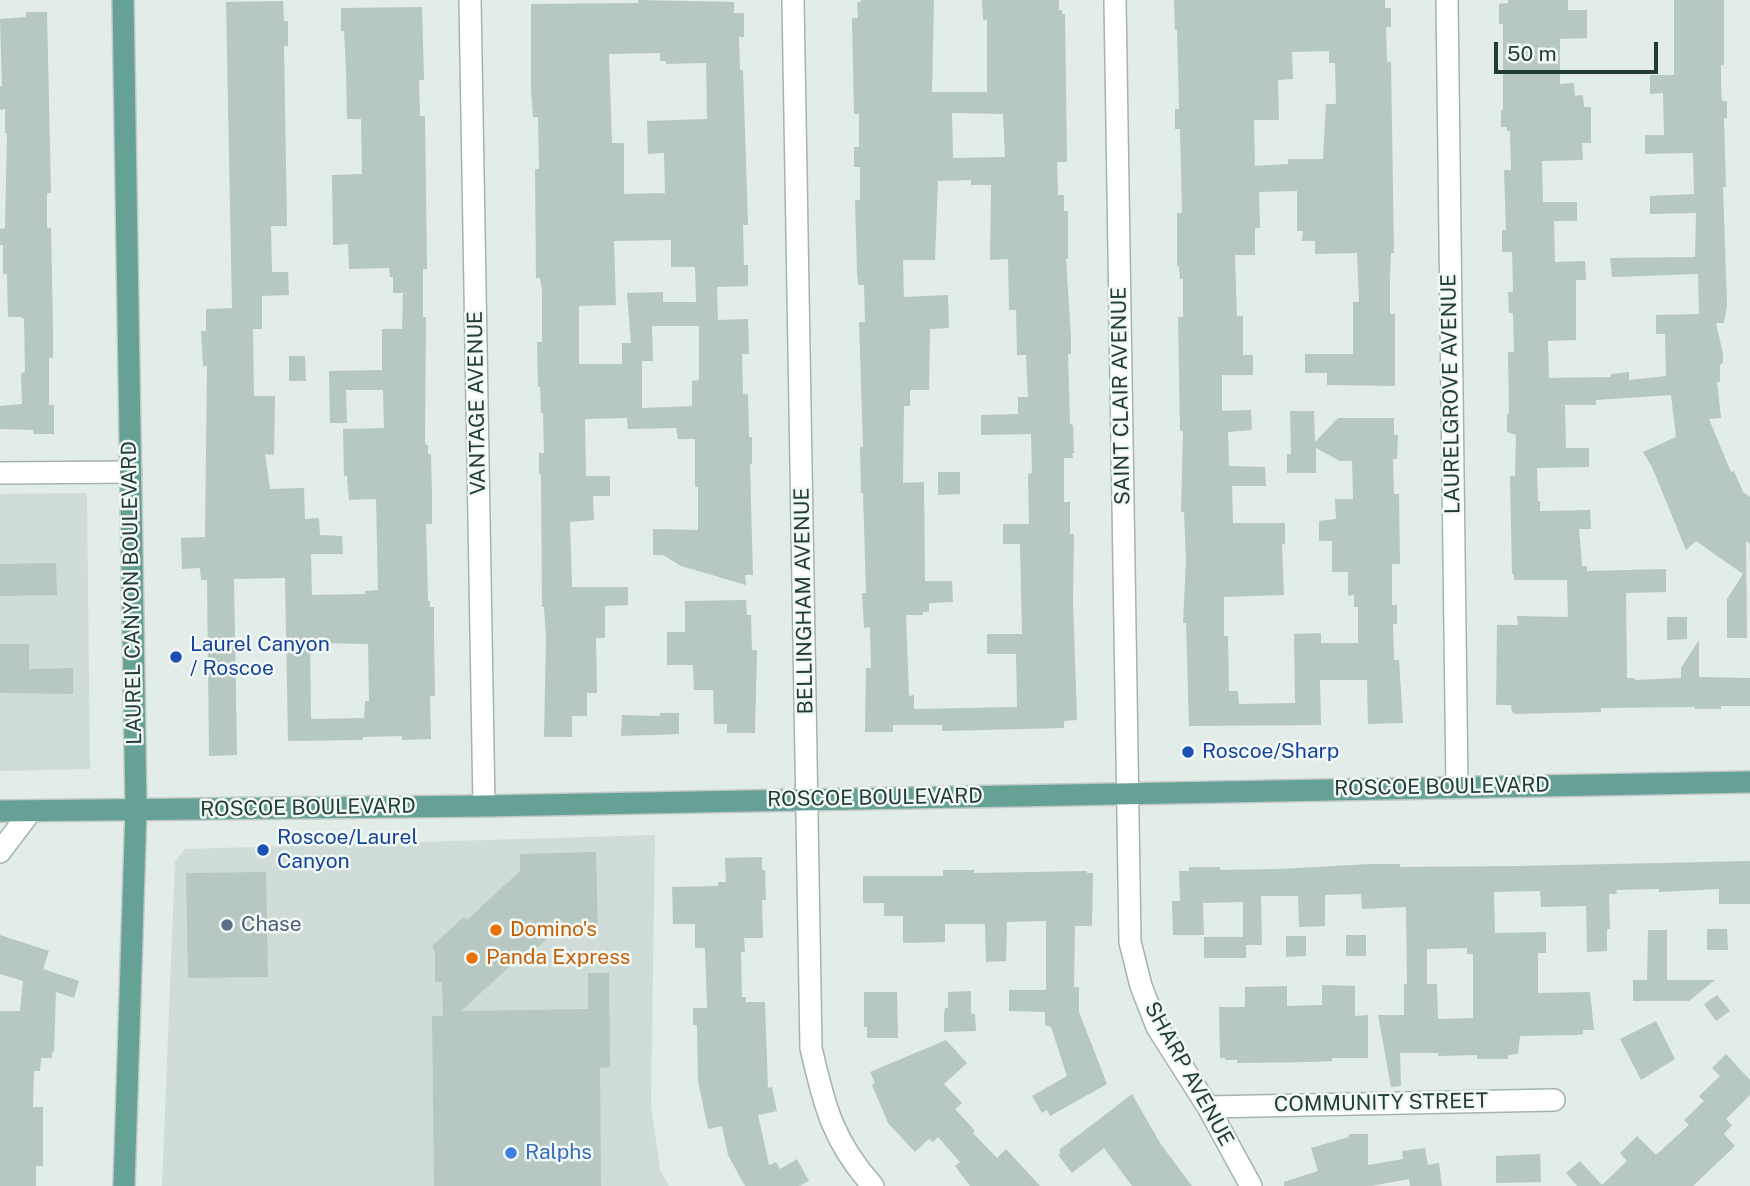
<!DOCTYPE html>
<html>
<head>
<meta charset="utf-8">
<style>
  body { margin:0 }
  #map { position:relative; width:1750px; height:1186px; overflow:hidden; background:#e2ece8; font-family:"Public Sans",sans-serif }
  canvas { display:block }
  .scale { position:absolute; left:1494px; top:42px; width:164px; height:32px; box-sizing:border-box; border:4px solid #223d37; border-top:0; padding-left:9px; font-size:21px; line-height:24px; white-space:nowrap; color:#223d37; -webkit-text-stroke:5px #f2f8f6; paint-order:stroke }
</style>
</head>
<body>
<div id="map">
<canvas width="1750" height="1186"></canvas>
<div class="scale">50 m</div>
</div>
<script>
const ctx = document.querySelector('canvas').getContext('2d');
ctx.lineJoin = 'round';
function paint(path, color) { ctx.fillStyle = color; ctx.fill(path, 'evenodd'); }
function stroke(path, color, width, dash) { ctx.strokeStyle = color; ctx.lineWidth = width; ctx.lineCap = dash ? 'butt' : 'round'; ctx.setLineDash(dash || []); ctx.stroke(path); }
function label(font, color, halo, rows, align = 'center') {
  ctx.font = font + ' "Public Sans",sans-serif'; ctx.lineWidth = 5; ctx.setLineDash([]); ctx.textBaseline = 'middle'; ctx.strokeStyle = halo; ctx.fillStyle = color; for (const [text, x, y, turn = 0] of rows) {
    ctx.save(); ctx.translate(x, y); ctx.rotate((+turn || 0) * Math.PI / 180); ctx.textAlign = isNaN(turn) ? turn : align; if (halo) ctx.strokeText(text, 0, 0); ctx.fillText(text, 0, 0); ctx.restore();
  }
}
paint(new Path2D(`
  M87,493L90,769L0,771V494Z
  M655,835L651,1105L660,1170L669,1186H162L175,862L185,849Z`), '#d0dcd7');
paint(new Path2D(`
  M638,0L734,2V13H744V37H739L740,70H743L748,225H743L744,265H748V286L717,287L718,320L748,319L749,354H742L743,394H748L749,437H752V464H750L753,575H745L746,585L681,566L663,555H653V529L698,530V487H695V439H678L676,428L628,429L627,418L585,419L586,476H610V496H593L594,520L570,522L572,587H628V605L605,606V638H596L597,693H587V716H572V737H544L546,637L544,607H542L541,474H539V453H544L543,413H541L540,387H538L537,342H542V290L540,278H536L535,169H539L538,117H533L531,90V4L638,3ZM660,53V61H666V64L706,63L707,119L647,121L648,154L664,153L665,193L624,194V143H612L609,54ZM671,240V267H695L696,302H663V292L627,293L631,343H622V364H579V306L616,305L614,241ZM652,326H699V380L692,381V406L642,408V361H653Z
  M861,0H934L932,92H987V20H983L982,0H1059V10H1062V14H1065L1067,162H1057L1058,195H1064V211H1068V259H1066L1071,337V354H1068L1070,424L1073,425L1074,453H1072L1073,458H1064V502H1070V534H1074L1073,600L1077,720L1064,721V728L942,731V725H893V732H865L866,668H871L870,627L864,628L862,593H866L863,493H861L860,447H863L859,322H865L864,285H858L857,272L855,200H860V167H854V147H859V114H854L852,18H858L857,2H861ZM952,113L1003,114L1005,157L953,158ZM971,180V185H991L990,260L1008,259L1009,310H1016L1017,355H1026L1028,397H1018V414L981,415V435L1031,434L1032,473L1028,474L1029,524H1003V544H1020L1022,634H987V654H1016L1017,707L914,709V695L909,696L906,615H923V612H929V603L953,602L952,581H925L924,482L903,483L904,406H910V390H929L930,329L949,328L948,295L904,297L903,260H935L938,181Z
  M1174,0H1385V8H1391V27H1386L1387,62H1391L1394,253H1391L1390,276V314H1395V386L1327,385V373H1305V354H1353V302H1359L1357,253L1315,254V241H1302L1303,231H1297V191L1259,192L1260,228H1255V255H1235L1237,316H1243V355H1253V375H1222V411L1251,410L1252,430L1228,432L1229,466L1265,467L1266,486H1232L1233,523H1285V544H1282L1284,595L1224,597V636H1228L1229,691H1238L1239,704L1295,703L1294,634L1321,633V643H1358V607H1354V595L1348,596V572H1332V541H1319V521L1336,519L1335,499H1353L1352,461H1340L1316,448V473H1287V454H1291L1290,411H1314L1315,442L1338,418H1394V435H1398L1397,459H1393L1394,494H1399L1400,564H1392V605H1397V624H1393L1394,660H1399L1403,723L1368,724L1367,680H1320L1321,725L1189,726L1186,623H1183L1186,560L1184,512H1181L1183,431H1180L1178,317H1183V279H1180L1179,266H1177V213H1182L1180,129H1175V109H1179L1177,30H1175ZM1329,51V63H1335L1336,104H1326L1323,159H1288V164L1255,166L1254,120H1279L1278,80L1293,79L1292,52Z
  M1508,0H1568V10H1587V38L1560,39V84L1574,83L1575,96L1583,95L1584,107H1591V143H1582L1583,160L1542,161L1543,202H1577V221H1554L1555,262L1585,261L1586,280H1576V340L1548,341L1549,378L1611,377V374L1629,372V380L1666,376L1665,334H1656V315L1699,314L1698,274L1612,277L1610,258L1695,257L1696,213L1650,214V196L1694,194L1693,153L1645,154V135H1664L1663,93L1650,94V75H1674V0H1724V65H1721V84L1722,101H1727V118H1724L1726,187H1723L1727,305L1724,323H1716L1723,354V362L1720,365V382H1717L1721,418L1709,419L1731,472L1734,471L1743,492L1750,497V544L1746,541L1747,638H1727V599L1743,574L1696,541L1686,550L1652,467L1643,452L1676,437L1671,395L1596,400V405H1565L1566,448H1589V467L1537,468L1538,501H1540V511L1590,510L1591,529H1579L1582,566H1587V571L1666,569V592L1626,593L1627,678H1635V680L1681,678V668L1699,640V677L1750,678V706H1721V709H1695V707L1601,708V712L1515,714L1512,712L1511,705H1496L1497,625H1518L1517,616L1568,617L1567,580H1514V574H1512L1510,476H1515L1516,435L1507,432V414H1509L1508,352H1514L1513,313H1509L1508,292H1513L1512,252H1502V230H1506L1504,170H1511L1510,131H1507V127H1501V110H1503V24H1499V4L1508,3Z
  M283,1L284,21H288V46H284L287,226H271L272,272H288L289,295L262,296V329H253L254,396H275L274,455L265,454L270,489L304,488L305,519L319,518L320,535L342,536L343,554H311L312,595L365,594V591L378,590L376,499L349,500L347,476H344L343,429L384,428L383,390H346L347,423H330L329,371L382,370V329H402L403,293H393V277H390L389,268L349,269L348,244L333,245L332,175L362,174L361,119H347L346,69L344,31H341V8L422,7L424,80H419L420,116H425L427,269H423V317H426L425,441L426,445H428V454H431L432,497V524H426L428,601H430V607H434V635L435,696H430L431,739L402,740V736L363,737V740L288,741L285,578L234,579L237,755L209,756L207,580H201L200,568L182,569L181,538L205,537L207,366H203L201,331H206V309L232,308L226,2ZM310,643L368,644L369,701H365L364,718L311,719Z
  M26,12H47L51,193H47V228H51L53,329V358H49V405H54V434H34L33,430L0,429V406L22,404L21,374L25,371L24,319L21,317H8L7,274H3V245H0V229L5,228L7,133H5V109L0,110V86H2L0,19L26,17Z
  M289,356H305L306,381H289Z
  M938,472H960V494L938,495Z
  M56,563L57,595L0,596V564Z
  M746,600L747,615H751L752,650H757L755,733H727V724H714L713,690H694L693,665H667V632H685V601Z
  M1667,617H1687V639L1667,640Z
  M0,644H29V669L73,668V694L0,693Z
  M660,713H679V734L621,736L622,715L660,716Z
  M596,852L598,933L552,934L537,948L534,944L461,1011L588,1009V973H609L610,1067L600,1068L601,1186H434L432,1016H443L442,982H435V952L432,946L464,917L467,920L520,871V854Z
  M762,857V870H765L766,900H762L763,938H744L745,952H741L742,997H746V1002H765L768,1088L772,1087L777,1111L758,1115L769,1165L776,1162L780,1169L797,1159L809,1181L799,1186H745L728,1155L722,1126L708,1129L698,1081L697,1025H693V1008H707L705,948H695V924H673L672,887L718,886V882H726L725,858Z
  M1750,861V904H1719V889L1659,892V889L1616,890L1617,894H1609L1610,929H1607V951L1587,952L1586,906L1541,907L1540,891L1494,892L1495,933L1546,932V953H1538V993L1590,992L1594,1030H1583V1034L1578,1035L1520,1036L1518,1054L1508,1055V1059H1477V1055L1438,1056V1053H1400L1401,1086L1391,1087L1378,1015H1404V984H1407L1406,907L1362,909L1361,894L1325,895V926L1299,927L1298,896H1261L1262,945H1246V958H1204V937H1243V902L1203,903L1204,935H1173L1172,901H1180L1179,871H1189V867H1220V870L1279,869L1370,864H1400V867L1520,866ZM1467,948V954H1473V1018L1438,1019L1437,984H1427V949Z
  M943,870H974V873L1087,871V873H1093L1092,926H1075L1074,987H1079V1012L1107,1084L1050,1116L1047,1110L1042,1113L1032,1096L1067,1076L1051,1027L1045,1025V1012L1009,1011V990H1046V921L1007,922L1006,961L986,962L985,924H945V942L903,943V916H884V903H863V876H943Z
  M266,872L268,977L188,978L186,873Z
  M1707,929H1727L1728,950H1707Z
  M1648,930H1667V980H1715L1689,1001H1633V980H1647Z
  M0,935L49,951L43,969L79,981L74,998L56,992L54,1052H52V1058H41L40,1071H34L33,1107H43V1166H36V1186H0V1011H20L23,981L0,974Z
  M1346,935H1366V956H1346Z
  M1286,936H1306V956L1286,957Z
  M1322,985L1355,986V1016L1368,1015V1058H1332V1061L1311,1062L1237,1063V1060H1225V1058H1220L1219,1007H1245V987L1287,986V1006L1322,1005Z
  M971,991V1014H975L976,1031L944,1032V1015L945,1008H948V992Z
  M864,992H897L898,1038H867V1027H864Z
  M1717,995L1730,1011L1716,1021L1704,1004Z
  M1656,1021L1675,1059L1641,1080L1620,1039Z
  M946,1040L967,1063L944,1084L962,1103L955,1109L975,1131L973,1133L997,1158L1006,1149L1040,1186H970L955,1166L960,1162L938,1137L933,1142L929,1139L915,1152L888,1123L872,1085L875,1083L870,1072Z
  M1726,1054L1750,1080V1095L1726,1119L1732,1125L1724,1134L1735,1146L1693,1186H1577L1566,1173L1580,1161L1602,1185L1627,1161L1620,1153L1637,1136L1656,1155L1689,1125L1684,1120L1704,1101L1699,1096L1720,1076L1712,1068Z
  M1132,1094L1160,1143L1192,1186H1132L1104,1148L1072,1173L1058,1155L1061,1153L1059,1150Z
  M1349,1134H1368V1165L1403,1159L1402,1151L1425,1148L1428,1165L1439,1163L1442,1186H1410L1409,1179L1371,1186H1284V1182L1318,1171L1311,1148L1349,1137Z
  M1540,1154L1541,1182L1496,1183V1156Z`), '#b7c7c1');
const minor = new Path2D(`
  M470,0L484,806
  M793,0L811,1048C824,1105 833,1142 873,1186
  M1115,0L1130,942L1141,986L1157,1027L1208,1107L1251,1186
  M1447,0L1457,787
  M0,473L131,472
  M0,852L31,811
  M1208,1107L1554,1100`);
const major = new Path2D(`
  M123,0L136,809L124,1186
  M0,811L484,806L1750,782`);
stroke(minor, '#a5b4af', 24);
stroke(major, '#c1c9c7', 24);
stroke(minor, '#fff', 21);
stroke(major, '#66a196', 21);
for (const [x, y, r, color] of [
  [176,657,7,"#1a4fb4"],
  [1188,752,7,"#1a4fb4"],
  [263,850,7,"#1a4fb4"],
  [227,925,7,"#5c6f8a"],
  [496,930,7,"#e8710a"],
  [472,958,7,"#e8710a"],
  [511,1153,7,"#3f7fe0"]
]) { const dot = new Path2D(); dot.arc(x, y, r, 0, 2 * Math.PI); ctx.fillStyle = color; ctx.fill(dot); stroke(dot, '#f2f8f6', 2.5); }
label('21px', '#223d37', '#f2f8f6', [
  ["LAURELGROVE AVENUE",1451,394,-91],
  ["SAINT CLAIR AVENUE",1121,396,-91],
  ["VANTAGE AVENUE",477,403,-91],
  ["LAUREL CANYON BOULEVARD",132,593,-91],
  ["BELLINGHAM AVENUE",804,601,-91],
  ["ROSCOE BOULEVARD",1442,787,-1],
  ["ROSCOE BOULEVARD",875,798,-1],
  ["ROSCOE BOULEVARD",308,808,-1],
  ["SHARP AVENUE",1189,1074,61],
  ["COMMUNITY STREET",1381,1103,-1]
]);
label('21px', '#164399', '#f2f8f6', [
  ["Laurel Canyon",190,645],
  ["/ Roscoe",190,669],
  ["Roscoe/Sharp",1202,752],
  ["Roscoe/Laurel",277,838],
  ["Canyon",277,862]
], 'left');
label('21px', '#4e5e75', '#f2f8f6', [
  ["Chase",241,925]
], 'left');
label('21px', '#c56008', '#f2f8f6', [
  ["Domino's",510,930],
  ["Panda Express",486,958]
], 'left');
label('21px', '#366cbe', '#f2f8f6', [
  ["Ralphs",525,1153]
], 'left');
</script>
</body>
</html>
